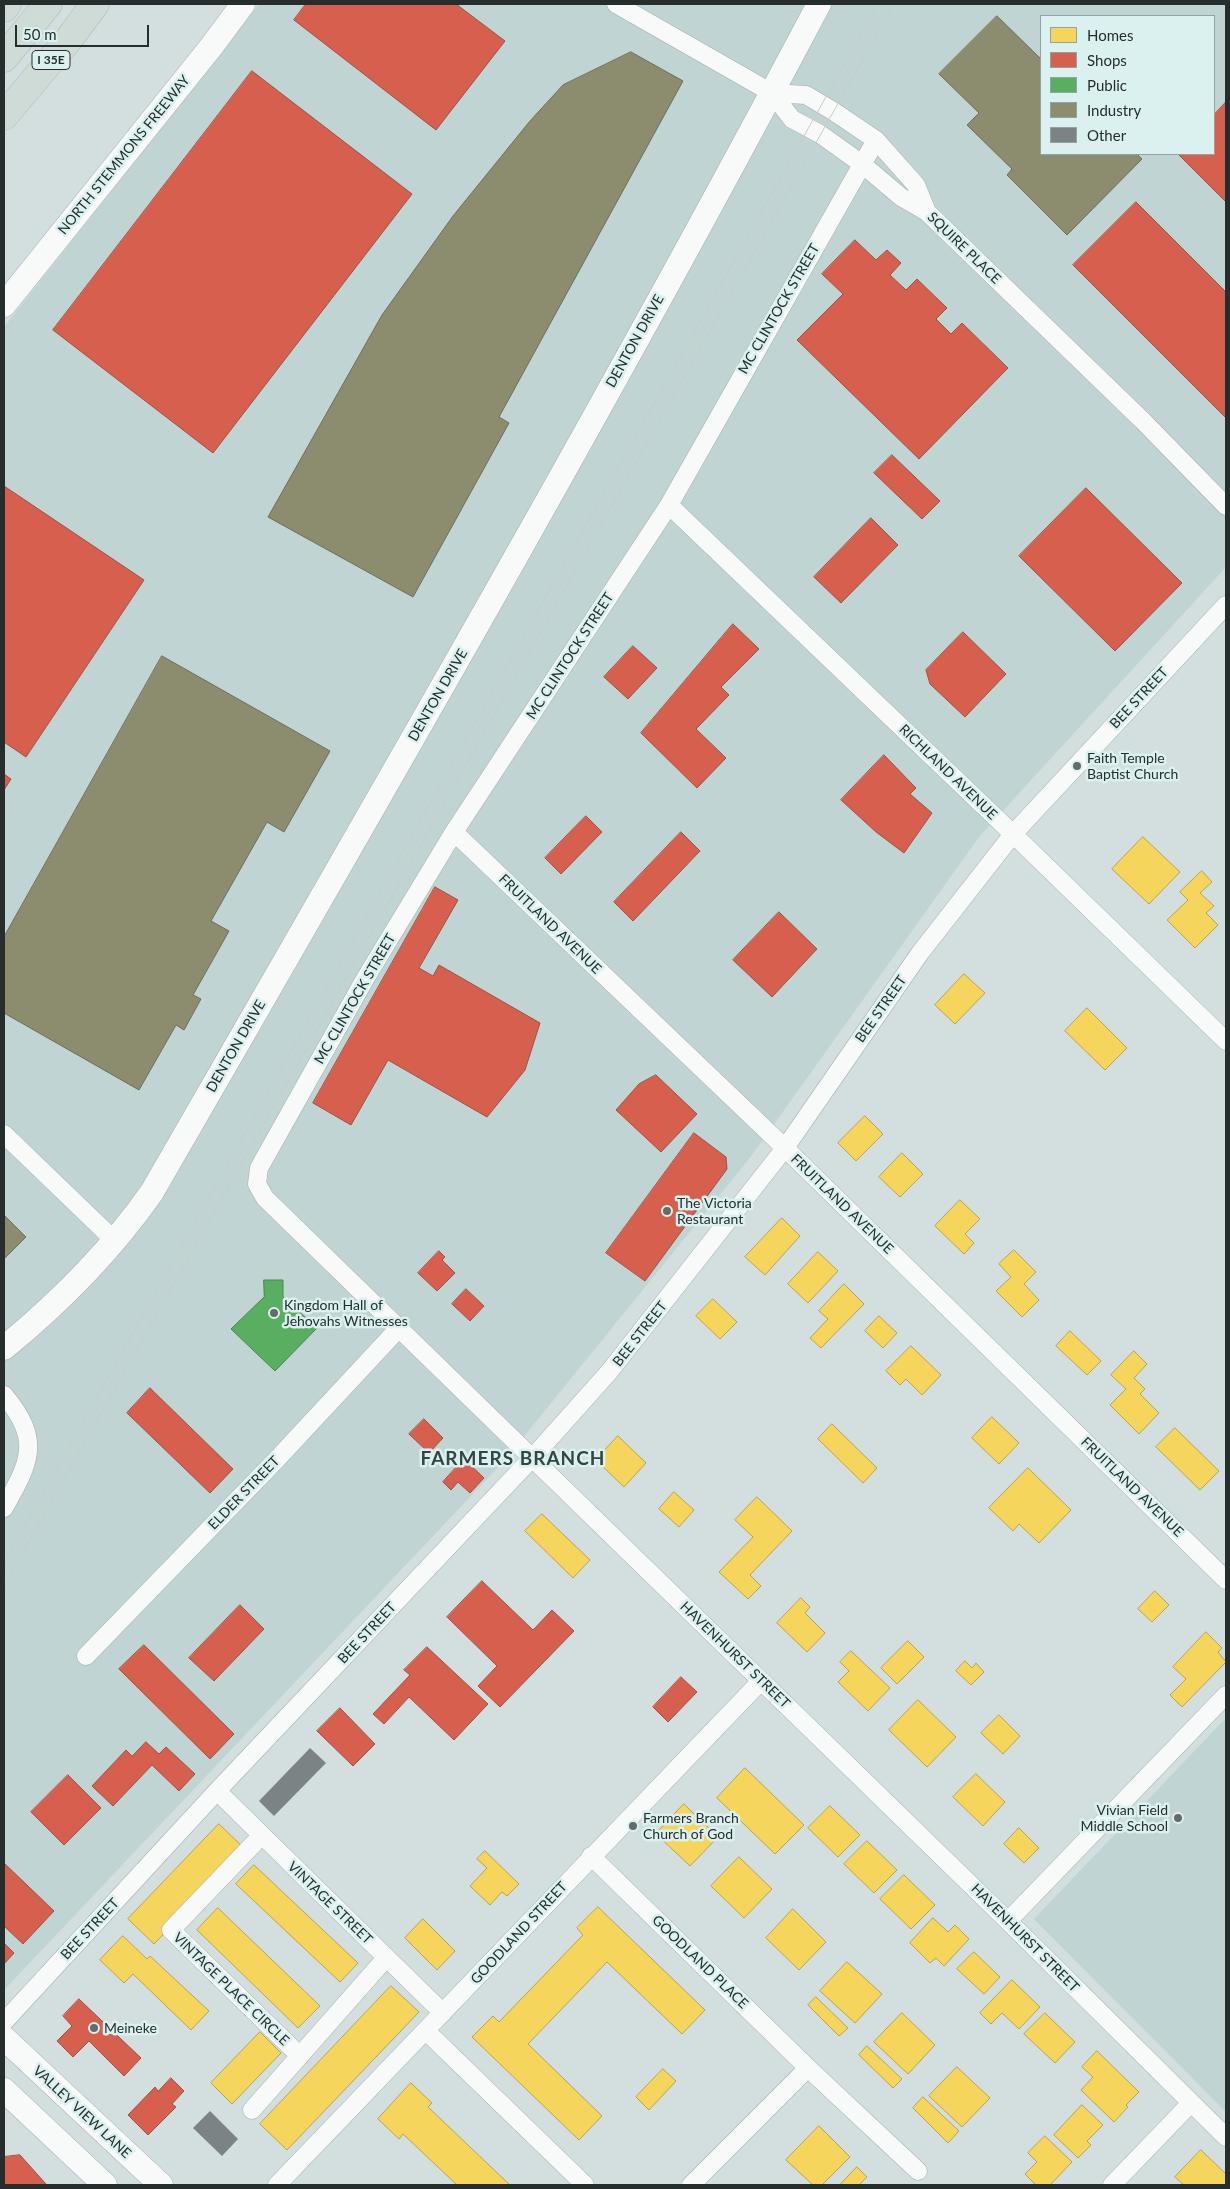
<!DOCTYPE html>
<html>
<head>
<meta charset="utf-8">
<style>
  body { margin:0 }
  #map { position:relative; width:1230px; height:2189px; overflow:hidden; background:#d3dede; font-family:Lato,sans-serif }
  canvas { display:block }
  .frame { position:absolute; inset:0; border:5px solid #262e2d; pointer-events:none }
  .legend { position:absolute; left:1040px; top:15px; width:175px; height:140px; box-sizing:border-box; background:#dbf1f0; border:1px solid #93a3a2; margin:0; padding:6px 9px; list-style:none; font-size:15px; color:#262e2d }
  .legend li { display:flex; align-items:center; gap:10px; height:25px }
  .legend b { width:25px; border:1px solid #93a3a2 }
  .scale { position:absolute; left:15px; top:25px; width:134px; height:22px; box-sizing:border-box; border:2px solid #262e2d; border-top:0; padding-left:6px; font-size:15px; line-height:18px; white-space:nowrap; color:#262e2d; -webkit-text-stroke:4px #dbf1f0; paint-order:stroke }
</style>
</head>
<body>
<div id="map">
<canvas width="1230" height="2189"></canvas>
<div class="frame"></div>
<ul class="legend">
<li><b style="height:14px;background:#f6d55c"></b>Homes</li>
<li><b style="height:14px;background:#d6604d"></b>Shops</li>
<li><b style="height:14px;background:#5aae61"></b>Public</li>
<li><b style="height:14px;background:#8c8c6e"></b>Industry</li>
<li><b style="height:14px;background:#7c8385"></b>Other</li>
</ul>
<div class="scale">50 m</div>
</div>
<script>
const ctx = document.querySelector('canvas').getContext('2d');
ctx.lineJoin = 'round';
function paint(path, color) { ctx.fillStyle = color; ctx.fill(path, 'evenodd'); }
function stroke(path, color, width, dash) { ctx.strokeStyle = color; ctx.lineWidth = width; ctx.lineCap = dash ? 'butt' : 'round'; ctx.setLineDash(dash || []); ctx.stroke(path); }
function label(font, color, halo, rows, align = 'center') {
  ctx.font = font + ' Lato,sans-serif'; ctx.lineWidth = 5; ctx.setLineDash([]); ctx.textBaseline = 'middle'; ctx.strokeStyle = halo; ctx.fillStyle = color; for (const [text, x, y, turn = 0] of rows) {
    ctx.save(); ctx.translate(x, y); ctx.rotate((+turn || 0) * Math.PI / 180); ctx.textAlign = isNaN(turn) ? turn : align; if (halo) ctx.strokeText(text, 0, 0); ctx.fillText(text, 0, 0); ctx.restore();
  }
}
paint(new Path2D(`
  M259,4H1226V567L979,837L752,1155L504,1461L4,1990V327ZM1041,16H1214V154H1041Z
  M1226,1718V2112L1034,1919Z`), '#bfd4d3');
const homes = new Path2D(`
  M1143,837L1180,872L1149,904L1112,869Z
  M1202,871L1212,882L1200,893L1214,906L1206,913L1218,925L1195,948L1167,920L1188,900L1180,892Z
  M964,974L985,993L955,1024L935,1005Z
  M1087,1008L1127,1048L1105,1070L1065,1031Z
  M865,1116L883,1134L856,1161L838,1143Z
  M902,1153L923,1174L900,1197L879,1177Z
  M960,1200L980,1219L965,1234L974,1243L964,1254L935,1226Z
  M782,1218L800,1236L765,1275L745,1257Z
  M1014,1250L1036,1272L1024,1284L1039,1300L1022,1317L996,1291L1011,1277L999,1264Z
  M818,1252L838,1271L808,1303L788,1284Z
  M844,1284L864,1304L821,1348L810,1338L828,1319L819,1311Z
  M713,1299L737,1322L720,1339L696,1316Z
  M879,1316L897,1333L883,1348L865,1331Z
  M1070,1331L1101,1361L1087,1375L1056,1346Z
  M911,1346L941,1375L922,1395L906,1379L900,1385L886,1371Z
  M1134,1351L1147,1364L1134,1378L1145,1389L1140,1394L1159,1413L1139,1434L1110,1405L1126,1389L1111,1375Z
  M992,1417L1019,1443L999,1464L972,1438Z
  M832,1424L877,1468L863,1483L818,1439Z
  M1175,1428L1219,1471L1200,1490L1156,1447Z
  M618,1436L646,1463L624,1487L596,1460Z
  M1028,1468L1071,1510L1039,1543L1019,1524L1013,1531L989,1508Z
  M674,1492L694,1510L679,1527L659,1509Z
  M757,1497L792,1531L750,1575L761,1586L748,1599L719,1572L753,1537L735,1520Z
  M542,1514L590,1560L573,1578L525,1531Z
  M1155,1591L1169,1605L1152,1622L1138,1609Z
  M801,1598L810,1607L805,1613L825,1633L807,1652L777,1623Z
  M1206,1632L1222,1648L1218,1652L1226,1662L1182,1707L1170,1695L1186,1679L1173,1667Z
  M908,1641L924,1657L897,1684L881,1668Z
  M851,1651L890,1688L868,1711L838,1682L849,1671L840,1662Z
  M965,1661L972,1668L976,1663L984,1672L971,1685L956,1671Z
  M918,1700L956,1737L927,1767L889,1730Z
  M999,1715L1020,1736L1003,1754L981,1733Z
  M745,1768L804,1825L775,1854L717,1798Z
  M976,1774L1005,1802L983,1826L953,1797Z
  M684,1804L718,1837L690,1866L656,1834Z
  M830,1806L860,1835L838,1857L808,1828Z
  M219,1824L245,1849L154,1944L128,1919Z
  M1019,1828L1039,1848L1024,1863L1004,1844Z
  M867,1841L897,1870L874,1893L844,1864Z
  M485,1851L519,1884L507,1896L502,1892L490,1905L470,1886L487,1868L477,1859Z
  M739,1857L772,1889L744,1918L711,1886Z
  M254,1865L358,1963L340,1982L236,1884Z
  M904,1875L935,1905L911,1929L880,1899Z
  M598,1907L705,2010L682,2034L607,1962L528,2044L602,2116L579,2140L472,2037L493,2016L499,2022L583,1935L577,1928Z
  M218,1908L320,2006L298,2028L197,1930Z
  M793,1909L826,1942L799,1970L766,1938Z
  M933,1918L948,1932L955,1925L969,1939L944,1966L936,1958L930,1963L910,1943Z
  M423,1919L455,1951L437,1970L405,1938Z
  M123,1936L147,1959L150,1956L209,2011L191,2030L133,1974L124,1983L100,1960Z
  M974,1952L1000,1977L984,1994L957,1969Z
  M847,1962L882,1994L855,2023L820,1991Z
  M1012,1980L1040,2007L1019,2029L1002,2013L991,2024L980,2013Z
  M391,1986L419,2012L287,2150L260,2124Z
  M816,1997L848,2028L839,2036L808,2005Z
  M902,2013L935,2045L908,2074L874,2042Z
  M1045,2013L1075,2042L1055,2063L1024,2034Z
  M260,2032L281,2053L232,2104L211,2083Z
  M867,2046L902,2079L893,2088L859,2055Z
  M1097,2051L1139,2092L1126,2105L1128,2107L1114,2122L1081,2090L1093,2077L1082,2067Z
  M957,2067L990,2098L962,2127L929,2096Z
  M663,2069L676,2081L649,2110L636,2097Z
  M411,2083L432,2103L428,2107L510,2185H457L403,2134L399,2139L378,2119Z
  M923,2097L959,2131L948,2143L913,2108Z
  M1082,2105L1103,2125L1087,2141L1091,2145L1078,2158L1054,2135Z
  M819,2126L850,2157L822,2185H813L786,2160Z
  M1045,2136L1072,2162L1050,2185H1036L1025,2174L1037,2162L1028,2153Z
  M1201,2150L1226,2174V2185H1184L1175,2177Z
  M857,2167L867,2177L859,2185H840Z`);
paint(homes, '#f6d55c');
stroke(homes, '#b8a34e', 1);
const shops = new Path2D(`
  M306,4H456L505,41L436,130L294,20Z
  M252,71L412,194L213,453L53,330Z
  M1226,102V202L1178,154H1214V115Z
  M1136,202L1226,292V418L1073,265Z
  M855,240L876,260L887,250L901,263L890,275L906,290L917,279L947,308L936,319L951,334L962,323L1008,368L919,459L797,340L843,294L822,274Z
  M892,455L940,501L922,519L874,473Z
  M4,486L144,580L26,757L4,742Z
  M1086,488L1182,583L1115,651L1019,556Z
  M871,518L898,545L841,603L814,577Z
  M733,624L759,649L721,687L729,695L696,729L726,758L697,788L641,733Z
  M963,632L1006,674L965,717L930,684L926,670Z
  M633,646L657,668L628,699L604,677Z
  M884,755L916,788L910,794L932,813L904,853L876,832L841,800Z
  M4,774L11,779L4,790Z
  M586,816L602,832L561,874L545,858Z
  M681,832L700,851L633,921L614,902Z
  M435,887L458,900L419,968L433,976L439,965L540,1023L525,1070L487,1117L388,1060L351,1125L313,1103Z
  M779,912L817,949L772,997L733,960Z
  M656,1075L697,1114L661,1152L616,1110L639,1084Z
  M694,1133L726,1157L727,1169L645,1281L606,1253Z
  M439,1251L445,1257L442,1260L455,1273L437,1291L418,1273Z
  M466,1289L484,1306L470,1321L452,1304Z
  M150,1388L233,1469L210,1493L127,1413Z
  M424,1419L443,1438L429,1453L409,1434Z
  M464,1459L484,1478L470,1493L458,1482L451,1490L443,1482Z
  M482,1581L533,1630L552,1610L574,1631L500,1707L478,1686L497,1666L447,1617Z
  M240,1605L264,1629L214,1681L189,1658Z
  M144,1645L234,1734L210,1759L119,1669Z
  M427,1647L488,1704L454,1740L409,1697L384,1724L373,1714L410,1675L404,1670Z
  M681,1677L697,1692L668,1722L653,1707Z
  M340,1708L375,1744L353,1766L317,1731Z
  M146,1742L159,1754L166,1747L195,1774L179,1791L152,1765L113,1806L92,1786L126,1750L132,1756Z
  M68,1775L101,1808L64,1845L31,1812Z
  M4,1863L54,1911L23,1944L4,1926Z
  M4,1943L14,1953L4,1964Z
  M79,1999L141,2058L124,2076L89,2041L73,2057L57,2041L72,2026L63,2016Z
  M171,2078L184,2091L172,2104L176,2107L148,2135L128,2115L155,2087L158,2091Z
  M20,2155L46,2184L45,2185H4V2157Z`);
paint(shops, '#d6604d');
stroke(shops, '#a15143', 1);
const public = new Path2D(`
  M264,1280H283V1297L317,1328L275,1371L231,1329L264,1297Z`);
paint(public, '#5aae61');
stroke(public, '#4a8851', 1);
const industry = new Path2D(`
  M997,16L1041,59V154H1137L1142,159L1067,235L1007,175L1012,169L967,125L979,113L939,74Z
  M631,52L683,81L499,417L509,423L413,597L268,517L382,315L453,216L530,121L563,85Z
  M162,656L330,751L284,832L267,822L211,921L229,931L193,995L201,999L184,1030L176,1025L139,1090L4,1013V937Z
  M4,1215L26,1237L4,1259Z`);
paint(industry, '#8c8c6e');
stroke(industry, '#6d705a', 1);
paint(new Path2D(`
  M310,1748L326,1763L274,1816L259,1801Z
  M210,2111L238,2139L222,2156L193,2128Z`), '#7c8385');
const street = new Path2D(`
  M616,4L772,93L792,119L820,134L862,164L901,197L927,212L1143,421L1226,506
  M772,93L806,95L833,111L876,140L916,185L927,212
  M876,140L669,505L454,832L365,979L259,1168L257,1184L265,1198L1008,1921L1226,2137
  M669,505L1013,834L1226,1041
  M454,832L785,1148L1226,1580
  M4,1134L115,1241
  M4,1395C42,1440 30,1462 4,1508
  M86,1656L278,1458L399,1328
  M217,1791L443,2013
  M262,1835L171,1930L300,2056
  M591,1856L808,2068L918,2171
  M1008,1921L1226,1695
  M4,2022L217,1791L533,1457L609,1372L785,1148L920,953L1013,834L1226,605
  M426,2031L585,2185
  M252,2110L386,1958
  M277,2185L761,1681
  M691,2185L808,2068
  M1112,2185L1191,2103`);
const secondary = new Path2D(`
  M4,305L211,47L243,4
  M4,1348C60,1302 110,1252 152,1192C379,798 607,405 819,4
  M4,2038L161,2185
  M4,2090L105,2185`);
const highway = new Path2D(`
  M4,8L7,4
  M4,58L48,4
  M4,116L69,39L95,4`);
stroke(street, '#a4aead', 19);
stroke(secondary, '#a4aead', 25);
stroke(highway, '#b4bab9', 29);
stroke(street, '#f8fafa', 18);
stroke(secondary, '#f8fafa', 24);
stroke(highway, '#cfdbd6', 28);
stroke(new Path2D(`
  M4,1563L878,4
  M4,1586L894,4`), '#cacccc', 1);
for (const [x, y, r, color] of [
  [1077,766,5,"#636c6b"],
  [667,1211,5,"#636c6b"],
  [274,1313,5,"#636c6b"],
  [1178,1818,5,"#636c6b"],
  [633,1826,5,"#636c6b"],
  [94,2028,5,"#636c6b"]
]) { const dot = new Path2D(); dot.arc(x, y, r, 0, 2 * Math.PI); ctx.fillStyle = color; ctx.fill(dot); stroke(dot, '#dbf1f0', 2); }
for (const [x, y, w] of [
  [51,60,38]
]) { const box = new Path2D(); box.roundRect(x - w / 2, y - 9.5, w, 19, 4); ctx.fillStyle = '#dbf1f0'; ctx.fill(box); stroke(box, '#262e2d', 1); }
label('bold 12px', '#262e2d', null, [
  ["I 35E",51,60]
]);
label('14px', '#262e2d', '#dbf1f0', [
  ["NORTH STEMMONS FREEWAY",124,155,-51],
  ["SQUIRE PLACE",964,248,44],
  ["MC CLINTOCK STREET",779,309,-60],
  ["DENTON DRIVE",635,341,-61],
  ["MC CLINTOCK STREET",570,656,-57],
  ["DENTON DRIVE",438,695,-60],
  ["BEE STREET",1139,698,-47],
  ["RICHLAND AVENUE",948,772,44],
  ["FRUITLAND AVENUE",550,924,44],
  ["MC CLINTOCK STREET",355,999,-60],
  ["BEE STREET",881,1009,-55],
  ["DENTON DRIVE",236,1046,-60],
  ["FRUITLAND AVENUE",842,1204,44],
  ["BEE STREET",640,1334,-52],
  ["FRUITLAND AVENUE",1132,1487,44],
  ["ELDER STREET",244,1493,-46],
  ["BEE STREET",367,1633,-47],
  ["HAVENHURST STREET",735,1655,44],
  ["VINTAGE STREET",330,1903,44],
  ["BEE STREET",90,1929,-47],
  ["GOODLAND STREET",519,1933,-47],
  ["HAVENHURST STREET",1025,1938,45],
  ["GOODLAND PLACE",700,1962,44],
  ["VINTAGE PLACE CIRCLE",231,1989,44],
  ["VALLEY VIEW LANE",82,2112,43]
]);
label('14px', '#262e2d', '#dbf1f0', [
  ["Faith Temple",1087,758],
  ["Baptist Church",1087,774],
  ["The Victoria",677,1203],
  ["Restaurant",677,1219],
  ["Kingdom Hall of",284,1305],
  ["Jehovahs Witnesses",284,1321],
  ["Vivian Field",1168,1810,"right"],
  ["Middle School",1168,1826,"right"],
  ["Farmers Branch",643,1818],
  ["Church of God",643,1834],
  ["Meineke",104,2028]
], 'left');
ctx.letterSpacing = '1px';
label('bold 19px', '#334544', '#dbf1f0', [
  ["FARMERS BRANCH",513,1459]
]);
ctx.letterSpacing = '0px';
</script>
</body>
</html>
